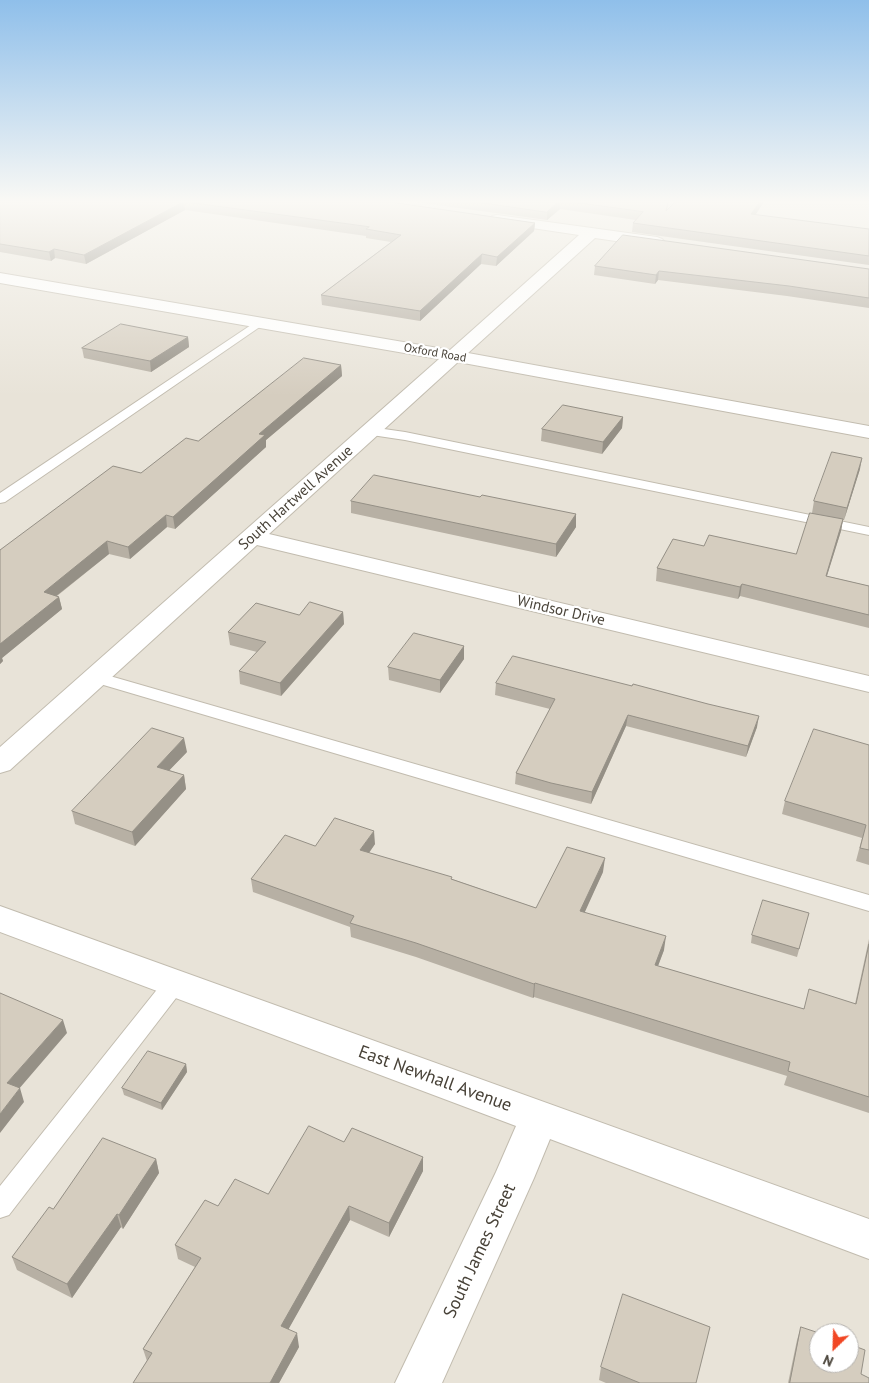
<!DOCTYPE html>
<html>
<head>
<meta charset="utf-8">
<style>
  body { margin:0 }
  #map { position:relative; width:869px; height:1383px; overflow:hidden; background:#f4f1e9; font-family:"PT Sans",sans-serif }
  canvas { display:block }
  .north { position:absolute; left:809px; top:1323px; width:50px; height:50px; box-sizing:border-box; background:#fff; border:1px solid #b6b3af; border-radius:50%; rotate:204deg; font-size:14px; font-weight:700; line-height:20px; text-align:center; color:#484238 }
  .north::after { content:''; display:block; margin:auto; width:18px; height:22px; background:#f14724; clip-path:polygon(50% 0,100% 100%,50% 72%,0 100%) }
</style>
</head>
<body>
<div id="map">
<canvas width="869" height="1383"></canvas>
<div class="north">N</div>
</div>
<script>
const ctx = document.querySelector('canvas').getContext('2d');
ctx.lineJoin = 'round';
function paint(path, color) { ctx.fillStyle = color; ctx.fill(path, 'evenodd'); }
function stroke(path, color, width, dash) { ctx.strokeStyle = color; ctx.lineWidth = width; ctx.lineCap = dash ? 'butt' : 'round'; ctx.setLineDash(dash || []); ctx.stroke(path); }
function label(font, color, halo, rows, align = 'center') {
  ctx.font = font + ' "PT Sans",sans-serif'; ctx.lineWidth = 4.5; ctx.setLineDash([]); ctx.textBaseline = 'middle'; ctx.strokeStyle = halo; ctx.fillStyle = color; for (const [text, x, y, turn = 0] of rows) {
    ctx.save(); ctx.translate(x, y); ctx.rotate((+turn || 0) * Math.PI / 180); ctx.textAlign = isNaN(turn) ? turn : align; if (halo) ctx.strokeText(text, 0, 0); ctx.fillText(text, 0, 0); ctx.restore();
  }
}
paint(new Path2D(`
  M0,202H869V1383H0ZM819,1333H849V1363H819Z`), '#e8e3d8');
const service = new Path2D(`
  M260,319L264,320L266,322L264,324L5,502L0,503V493Z
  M370,427L405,432L869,527V535L405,440L365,434L363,431Z
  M96,672L869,895V911L90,681L87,677L90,673Z
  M175,974L183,977L186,983L183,989L9,1215L0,1218V1186L167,977Z`);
const minor = new Path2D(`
  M497,215L657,237L662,239L665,242L662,245L657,247L595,238L468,353L869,426V438L458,362L269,534L869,676V692L257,545L10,770L0,773V747L439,359L0,283V273L450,350L579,235L492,222L490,219L492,216Z
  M0,906L869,1219V1259L550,1139L534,1178L442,1383H395L496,1172L516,1126L0,932Z`);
stroke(service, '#c2bcaf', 2);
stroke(minor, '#c2bcaf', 2);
paint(service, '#fff');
paint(minor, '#fff');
paint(new Path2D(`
  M0,202H390L535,223L534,231L496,266L481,264L420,321L322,305L321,295L391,242L366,238V236L185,210L86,264L55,258L51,261L0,252Z
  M415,202H669L667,210L756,215L869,229V265L632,232L633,223L636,220L560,209L547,220Z
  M595,266L869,269V308L787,296L658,280L655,284L594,275Z
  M188,337L189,347L151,372L84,358L82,348Z
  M341,365L342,376L266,440V447L175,529L167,527L130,559L109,554L57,596L59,597L62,609L2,658L3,661L0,664V550L141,473L198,441Z
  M623,417L622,428L602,454L541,441L542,429Z
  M860,469L844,520H843L841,531L827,576L869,586V628L740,596L738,599L656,581L657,568L796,554L812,513L814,501Z
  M480,497L576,514V527L556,557L351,513V501Z
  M343,612L344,624L281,696L240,684L239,671L257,652L230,645L228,632L299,615Z
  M464,646V659L440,693L389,680L388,667Z
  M496,683L757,727L746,757L626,726L591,804L551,794L515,784L516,773L550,709L495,695Z
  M869,745V865L856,861L862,838L782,814L785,801Z
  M187,752L169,770L184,775L186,789L135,846L75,824L72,811Z
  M375,844L369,853L452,879L536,908L603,872L584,912L664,950L658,966L803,1009L855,1004L869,939V1113L784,1085L787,1076L534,997L533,998L416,957L351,937L350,927L253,892L251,879L315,846Z
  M809,913L797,957L751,943L752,935Z
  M186,1064L187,1072L162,1110L124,1095L122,1088Z
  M344,1142L423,1157V1171L389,1237L350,1220L288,1329L299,1347L279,1383H133L147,1361L143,1349L195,1267L178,1259L175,1245L218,1206L268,1194Z
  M156,1159L159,1173L123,1229L121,1227L72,1298L17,1270L12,1257Z
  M801,1327L861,1374L869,1383H788L797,1340Z
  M601,1367L696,1383H606L599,1380Z`), '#b7b0a4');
paint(new Path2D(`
  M184,202L185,210L86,264L84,255Z
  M558,202H560V209L547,220V212Z
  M760,202H764L750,223L751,214Z
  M535,223L534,231L496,266L497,257Z
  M54,249L55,258L51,261L49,252Z
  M482,254L481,264L420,321V311Z
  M659,271L658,280L655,284L656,275Z
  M188,337L189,347L151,372L150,361Z
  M341,365L342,376L266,440V447L175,529L173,517L259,434Z
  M623,417L622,428L602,454L603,442Z
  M862,458L860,469L844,520L847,508Z
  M576,514V527L556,557V544Z
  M166,515L167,527L130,559L128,547Z
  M843,519L841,531L823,588L826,576Z
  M107,541L109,554L46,604L44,592Z
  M742,584L740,596L738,599L740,587Z
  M59,597L62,609L2,658L3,661L0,664V644Z
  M343,612L344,624L281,696L280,683Z
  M464,646V659L440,693V680Z
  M628,715L626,726L591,804L592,792Z
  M759,716L757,727L746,757L748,746Z
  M184,738L187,752L160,780L157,767Z
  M184,775L186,789L135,846L132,832Z
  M374,831L375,844L361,864L360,850Z
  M605,858L603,872L579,925L580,911Z
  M666,936L664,950L653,979L655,965Z
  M535,983L534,997L533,998L534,984Z
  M63,1020L67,1033L12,1097L7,1083Z
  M186,1064L187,1072L162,1110L161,1103Z
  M20,1088L24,1102L0,1133V1114Z
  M423,1157V1171L389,1237V1223Z
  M156,1159L159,1173L123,1229L119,1215Z
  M349,1206L350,1220L283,1339L281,1326Z
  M117,1214L121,1227L72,1298L67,1284Z
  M297,1333L299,1347L279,1383H270Z`), '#959086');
const building = new Path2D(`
  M0,202H183L84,255L54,249L49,252L0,244Z
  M187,202H390L535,223L497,257L482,254L420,311L321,295L401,235L366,229L369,227Z
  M477,202H558L547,212Z
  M573,202H668L666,211L675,202H760L751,214L869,229V256L633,223L643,212Z
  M623,235L869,269V298L789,286L659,271L656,275L595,266Z
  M121,324L188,337L150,361L82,348Z
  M304,358L341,365L259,434L265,435L173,517L166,515L128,547L107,541L44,592L59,597L0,644V550L113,466L141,473L186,438L198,441Z
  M563,405L623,417L603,442L542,429Z
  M832,452L862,458L847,508L814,501Z
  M374,475L480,497L482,495L576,514L556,544L351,501Z
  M810,513L843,519L826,576L869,586V615L742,584L740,587L657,568L673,539L704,546L709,535L796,554Z
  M310,602L343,612L280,683L239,671L266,642L228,632L256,603L299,615Z
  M414,633L464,646L440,680L388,667Z
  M513,656L632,686L633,684L708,704L759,716L748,746L628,715L592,792L551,783L516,773L555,699L496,683Z
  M152,728L184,738L157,767L184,775L132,832L72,811Z
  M814,729L869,745V850L860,848L866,825L785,801Z
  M335,818L374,831L360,850L452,877L451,879L536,908L567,847L605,858L580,911L666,936L655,965L804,1009L809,989L856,1004L869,944V1097L788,1071L790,1062L535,983L534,984L416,943L350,923L354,916L251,879L285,835L315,846Z
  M763,900L809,913L799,949L752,935Z
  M0,993L63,1020L7,1083L20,1088L0,1114Z
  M148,1051L186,1064L161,1103L122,1088Z
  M309,1126L344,1142L352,1128L423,1157L389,1223L349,1206L281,1326L297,1333L270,1383H133L152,1353L143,1349L201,1258L175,1245L205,1200L218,1206L235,1179L268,1194Z
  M103,1138L156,1159L119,1215L117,1214L67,1284L12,1257L49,1207L53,1209Z
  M623,1294L710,1327L696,1383H640L601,1367Z
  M801,1327L819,1333V1363H849V1344L865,1350L861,1374L869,1378V1383H790Z`);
paint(building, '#d5cdbf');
stroke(building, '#959086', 1);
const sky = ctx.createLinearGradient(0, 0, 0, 396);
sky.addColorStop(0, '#8fbfea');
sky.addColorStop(0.51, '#faf9f5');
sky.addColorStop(1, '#faf9f500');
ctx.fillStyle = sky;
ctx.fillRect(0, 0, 869, 396);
label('12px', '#484238', '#fff', [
  ["Oxford Road",435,353,10]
]);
label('15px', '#484238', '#fff', [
  ["South Hartwell Avenue",296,498,-42],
  ["Windsor Drive",561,611,13]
]);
label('18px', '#484238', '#fff', [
  ["East Newhall Avenue",435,1079,20],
  ["South James Street",480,1251,-65]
]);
</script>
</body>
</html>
